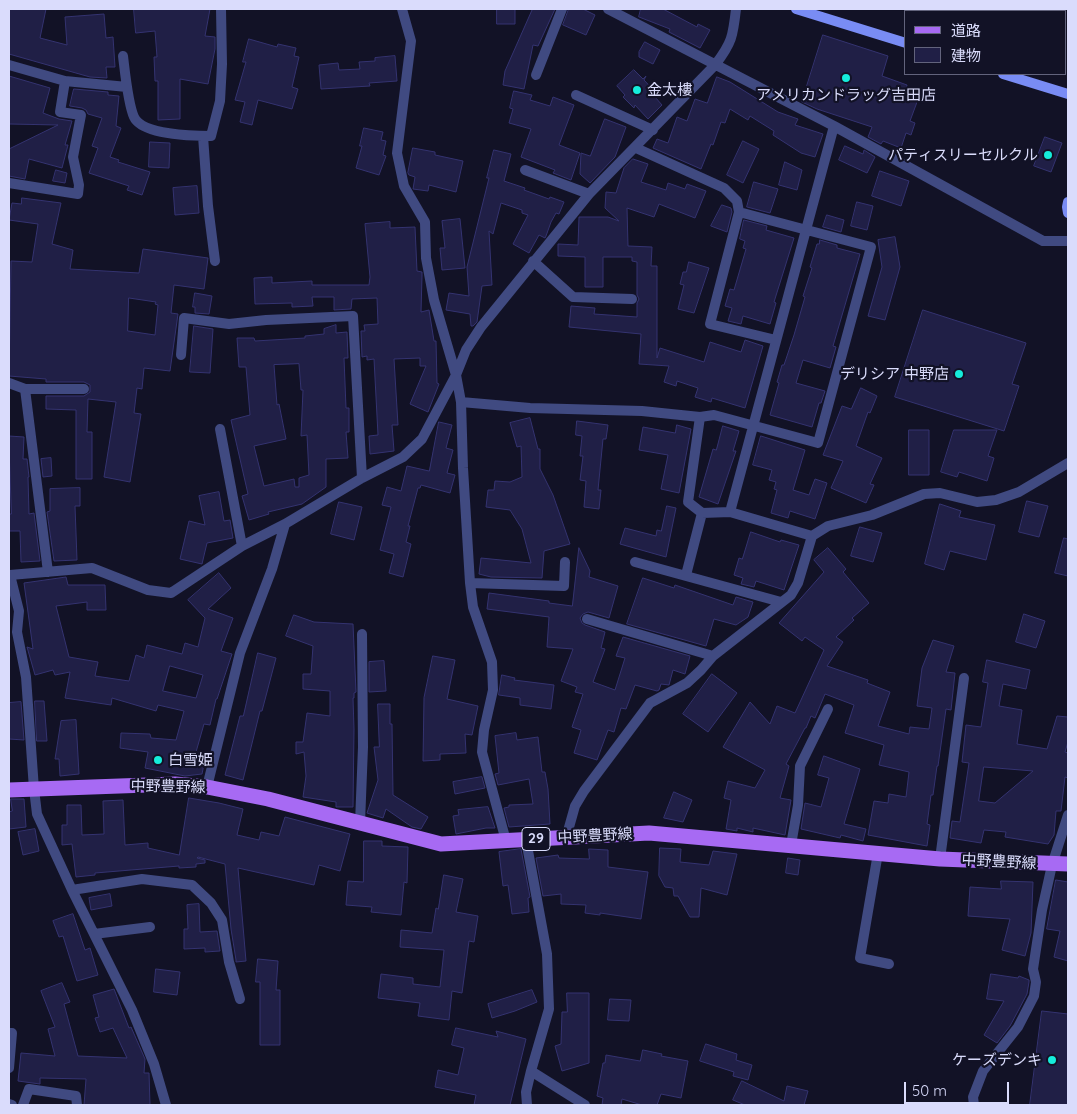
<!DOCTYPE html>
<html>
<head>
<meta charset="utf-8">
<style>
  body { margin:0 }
  #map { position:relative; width:1077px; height:1114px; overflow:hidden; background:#121226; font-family:Quicksand,"Noto Sans JP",sans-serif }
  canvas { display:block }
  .frame { position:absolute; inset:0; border:10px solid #dadcfc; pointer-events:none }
  .legend { position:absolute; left:904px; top:10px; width:162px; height:65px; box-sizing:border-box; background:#121226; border:1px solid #62637c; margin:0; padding:6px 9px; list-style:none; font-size:15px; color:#dadcfc }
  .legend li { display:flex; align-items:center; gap:10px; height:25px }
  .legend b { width:25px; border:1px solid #62637c }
  .scale { position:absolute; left:904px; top:1082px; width:105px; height:22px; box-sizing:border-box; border:2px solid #dadcfc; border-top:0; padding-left:6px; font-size:15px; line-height:18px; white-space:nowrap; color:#dadcfc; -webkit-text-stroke:4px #121226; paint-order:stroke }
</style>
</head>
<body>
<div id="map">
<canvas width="1077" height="1114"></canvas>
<div class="frame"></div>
<ul class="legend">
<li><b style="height:6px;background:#a76af3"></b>道路</li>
<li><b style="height:14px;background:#201f46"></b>建物</li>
</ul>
<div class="scale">50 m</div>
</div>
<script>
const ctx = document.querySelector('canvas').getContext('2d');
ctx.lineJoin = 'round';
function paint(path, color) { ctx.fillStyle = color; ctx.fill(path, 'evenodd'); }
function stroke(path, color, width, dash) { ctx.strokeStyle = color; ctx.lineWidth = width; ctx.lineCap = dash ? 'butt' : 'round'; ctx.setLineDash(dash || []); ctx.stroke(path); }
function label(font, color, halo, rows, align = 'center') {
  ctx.font = font + ' Quicksand,"Noto Sans JP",sans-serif'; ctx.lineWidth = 4.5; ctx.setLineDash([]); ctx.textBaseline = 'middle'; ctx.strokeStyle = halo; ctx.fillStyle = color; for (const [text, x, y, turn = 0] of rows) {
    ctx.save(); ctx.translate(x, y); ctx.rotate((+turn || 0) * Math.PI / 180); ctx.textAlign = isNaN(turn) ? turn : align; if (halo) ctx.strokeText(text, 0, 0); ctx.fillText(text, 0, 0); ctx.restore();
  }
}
const building = new Path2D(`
  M9,9H46L40,38L67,45L65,17L104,14L106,38L113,37L115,67H106L107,78L90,77L9,54Z
  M134,9H210L205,36L215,37V49L208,84L180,79V119L158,120V81H155L154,57H157L155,31L136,33Z
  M497,9H515V24H497Z
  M529,9H555L538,46L533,45L524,89L503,85L505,71L532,10Z
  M569,9H583L595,15L586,35L563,25Z
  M641,9H663L697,27L698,24L710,30L700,48L669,32L670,29L639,17Z
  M823,35L888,56L882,76L907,85L906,89L920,94L910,121L915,123L911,135L906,133L901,148L883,141L881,144L868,137L872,127L817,109L802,102Z
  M249,39L277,47L278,44L296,48L294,56L299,57L292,87L298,89L292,109L258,100L252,125L240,122L245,102L235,100L246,62H243Z
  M645,42L660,50L653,64L639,57V52Z
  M395,56L397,81L369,83L370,86L321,89L319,65L338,63L339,70L360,69L359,62L375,61V58Z
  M634,70L643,79L646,76L644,80L658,95L655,97L662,105L648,119L635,105L634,108L623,97L625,95L617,86Z
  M9,76L50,88L43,113L59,119L72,121L65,145H68L62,168L29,159L25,179L9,176V149L58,125L9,124Z
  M717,77L730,82L778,112L798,119L795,125L823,134L815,157L801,153L773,135L774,131L750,116L748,120L730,109L725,123L721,122L713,145L711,144L701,169L653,148L657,139L668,143L677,117L687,121L695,99L707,103Z
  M74,89L108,92V95L119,96L116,126L121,128L110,157L119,160L118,162L150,172L142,195L127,190L129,186L89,173L98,148L92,146L102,118L88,114L86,110L82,108L70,106Z
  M514,91L532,95L530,100L550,106L553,97L574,105L559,145L580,153L571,180L553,173L555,170L521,157L531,129L509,123L513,109L510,108Z
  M605,119L626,127L615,157L590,183L580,174L581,153L590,156Z
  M364,128L383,132L381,140L386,141L383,155L386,156L379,175L356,168L362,146H360Z
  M1045,137L1062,143L1051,172L1034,166Z
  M743,141L759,149L743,183L727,175Z
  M150,142L170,143L169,168L149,167Z
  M845,146L863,154L864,150L875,157L867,173L839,160Z
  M413,148L435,152V155L463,161L456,192L429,185L428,191L413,189L415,177L409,175L408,173Z
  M494,150L511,154L504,181L525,188L524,190L549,199L550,197L564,202L559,214L556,213L551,222L546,236L545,238L539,235L529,253L513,244L528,215L522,213V210L501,203L493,234L489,231L492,285L482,286L477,322L473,326H471L470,314L446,310L449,293L469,296L467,267L489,178H487Z
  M633,159L648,164L641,182L666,190L668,183L685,189L687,184L706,191L695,218L659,204L654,217L627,208L628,246L652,247L651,266H657V358L660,348L704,362L710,342L741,352L745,340L763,346L745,408L712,398L711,402L695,397L698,388L677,381L676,386L664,382L669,366L639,364L641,334L569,327L571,306L595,308L594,314L637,317V303L639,299L637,295V262L632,261V257H603V287H585V257L558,256V244L578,245L579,217H608L619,221L605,208L606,192L616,193L624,168Z
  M785,162L802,170L797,190L779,185Z
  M56,170L67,173L65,183L53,181Z
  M880,171L909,181L901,206L872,196Z
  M754,182L778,189L770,213L747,207Z
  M197,186L199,213L175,215L173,188Z
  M22,198L61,203L52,244L73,250L70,269L139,273L143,249L208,258L204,289L174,285L171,313L178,314L170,371L144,368L142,389L137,388L134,413L141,414L130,482L104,477L116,402L88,399L87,432H92V479H76V410L46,409V396H84L90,392V385L84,382H46V379L9,376L11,261L32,262L38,224L9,220L12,203L21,204ZM129,298L156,302L155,304L158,305L155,335L128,331Z
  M857,202L873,206L867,230L851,226Z
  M722,205L731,208L732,212L727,232L711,226Z
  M827,215L844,220L841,232L823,227Z
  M460,219L465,268L442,270L440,248H445L442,221Z
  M744,220L767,226L766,230L794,238L774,302L776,303L770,324L743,316L741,324L728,321L732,308L725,306L730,289L734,290L746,249L743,248L745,241L740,239Z
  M390,222V228L415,227L417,271L422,272V276L421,312L429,310L434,341H436L437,383L439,384L428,412L410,404L426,366H420V358L394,359L398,425H392L394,451L370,454L369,436L378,435L374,359L367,360V356L362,357L361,331H365L364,325L378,324L377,298L352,299L351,309L334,310V297H312L313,306L292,307V303L255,304L254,278L272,277V283L312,281V285H369L370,277L365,224Z
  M895,237L900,267L885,320L868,316L882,267L878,240Z
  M820,240L837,245V248L860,254L833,346L836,347L830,368L803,360L796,383L825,391L821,403H819L812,427L770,415L779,383L777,382L782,365H784L794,335L805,297L803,296L812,268L810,267L817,244H819Z
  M689,262L709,268L694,313L678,309L684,285L680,284L683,272H686Z
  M195,293L212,296L209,314L195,313V307H193Z
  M923,310L1026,343L1012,384L1019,386L1004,431L895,397Z
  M336,325V333L347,332L348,358H344L346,408H349V432H346L348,458L326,459V487L302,504L268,512L269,514L249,520L242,496L248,494L231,420L250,415L246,367H239L237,338H254L255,341L305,338V336L324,334V329ZM299,364L301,390H303L301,436L307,435L309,475L299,478V487H295L294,479L264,486L254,446L286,439L279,404L277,405L274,365Z
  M194,326L213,329L210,373L190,372Z
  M861,388L877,396L870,413L868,412L856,446L882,458L870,484L874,485L866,503L831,488L843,461L823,455L842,406L851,409Z
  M530,418L538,449H540V469L553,495L570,544L544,551L542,578L491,577L479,574L481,558L531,563L522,529L510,510L486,507L488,490H494L495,481L510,482L522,477L521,446L517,447L510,423Z
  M577,421L608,425L606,439H603L598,490H601L599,509L584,507L586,481L580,480L583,456H580L582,436L576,435Z
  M439,422L452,425L446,448L453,450L447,473L455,475L450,493L421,485L420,488H418L408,526H410L406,542L411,544L403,577L389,573L394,554L380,550L391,507L382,505L387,487L401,491L407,466L429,471Z
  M677,425L691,429L679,493L661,489L668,455L639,450L643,427L675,433Z
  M723,426L739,431L733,451H736L718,504L699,497L713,449L716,450Z
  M909,430H929V475H909Z
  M954,430H997L988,456L994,458L987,481L959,472L957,477L941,472Z
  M9,436L24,437L23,459H27L29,477H28L29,514L34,513L40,561L21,562L20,531H9V514H11Z
  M761,436L805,450L793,490L809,495L815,479L827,483L815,519L790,511L788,518L771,513L777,490L774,489L776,482L769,480L772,470L753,465Z
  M51,458L52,476L43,477L41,459Z
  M80,488V506H75L77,560L54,561L47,512L50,511V489Z
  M219,492L224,521L230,520L233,538L207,543L202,564L180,559L189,521L205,525L199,496Z
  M1027,501L1048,506L1039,537L1019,532Z
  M339,502L362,507L354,540L331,534Z
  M940,504L961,511L959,517L995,525L986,560L950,551L944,570L925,564Z
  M667,506L676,508L666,557L620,544L625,528L656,536L657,530L661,531Z
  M860,527L882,533L873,562L851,556Z
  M751,532L780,542L781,540L799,545L784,590L756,581L754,587L741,584L743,578L734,575L739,558L742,559Z
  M1064,538L1068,539V576L1055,573Z
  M579,548L590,571L589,577L618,586L609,618L588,612L583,614L580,618L582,623L585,625L605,632L601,648L605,649L593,682L615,690L625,658L616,656L623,637L690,656L685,674L673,670L669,685L661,684L659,690L657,691L635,685L626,709L621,708L614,732L608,730L597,760L574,753L581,730L572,727L583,694L575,692L577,687L561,681L573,649L547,647L549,617L487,609L489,593L549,601V603L572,606Z
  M828,548L846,569L843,572L869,603L852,618L854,620L836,637L843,642L827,666L868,680L867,683L890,692L878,726L909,734L910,727L929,729L932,708L917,706L922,668L933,640L954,646L946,672L955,673L951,710L946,709L938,766H937L933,795H931L927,824L930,825L927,846L868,835L874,801L888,803L889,794L906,797L909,772L879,765L884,745L845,733L854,705L825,694L815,718L811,716L806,728H805L786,764L789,766L780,798L791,800L785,835L753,828V832L737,828V831L726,829L731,800L724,798L728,781L755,788L765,770L723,747L750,702L770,724L777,706L795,713L824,650L805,637L802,641L779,623L824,572L814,560Z
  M219,573L231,588L208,609L233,618L221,651L232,654L217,699H216L210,725L204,724L196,752L206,754L202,774L185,776L145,768L148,752L120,748L121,733L150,734L151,738L176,740L184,711L158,705L156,711L112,698L111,705L65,698L70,672L55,675L53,670L35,675L27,647L33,649L24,583L66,577L68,585H105L106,610H87V602L56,606L69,657L98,662L95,676L129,681L136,655L144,658L147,645L182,654L185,643L198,647L205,618L188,600ZM170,666L203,675L196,698L163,691Z
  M643,578L674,588L675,585L733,605L736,597L753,602L748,617L736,625L714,619L706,646L627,624Z
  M1024,614L1045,621L1036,648L1016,642Z
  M294,615L314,622L353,624L356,692L354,693V698H353L354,729L353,807H336V802L303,797L306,776L304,752L296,754V742H303L307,713L330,716V691L303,689V674H311L313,646L286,636Z
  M258,653L276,658L262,711H260L243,780L225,775L240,716H243Z
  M433,656L455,660L447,699L478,706L472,735L465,734L466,753L440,754V760L423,761L424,698Z
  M987,660L1030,670L1026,689L1003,684L999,706L1022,710L1017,744L1047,749L1057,716L1068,717V742L1065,752L1068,753V778L1065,777L1061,811H1056L1054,835L1048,844L1005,837L1006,832L984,830L981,843L950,838L952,821L960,822L969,763L962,762L966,725L981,727L988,683L983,682ZM984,767L1033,771L995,803L979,801Z
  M384,661L386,691L369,692V662Z
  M712,674L737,693L708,732L683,714Z
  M502,675L515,678L514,680L554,685L551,709L520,705V698L499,695Z
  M35,701H44L47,741H37Z
  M21,702L24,740L9,739V703Z
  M378,704H390V724H392L393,795L428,817L421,829L412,827L386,809L383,818L367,813L378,780L374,747H379Z
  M76,720L79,774L60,776L59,759H55L61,721Z
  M516,733L517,740L538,737L542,772H545L548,789L550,824L509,827L504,808L509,807V805L533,804L529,779L498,785L495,774L499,773L495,736Z
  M824,756L860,769L844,824L866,829L863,841L841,835L840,838L801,829L805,803L821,807L829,778L818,775Z
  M482,777L485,788L455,794L453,782Z
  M674,792L692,800L683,822L664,818Z
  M189,798L219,803L243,809L237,835L259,840L261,832L279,836L285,817L350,834L340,871L319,865L314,885L238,868L246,961L236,962V960L231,929L225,864L198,857L197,858L205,860V863L196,864V867L179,868V866L95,873V875L76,877L72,844L62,845V825H67V805H81L82,835L104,834L103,801L123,800L125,845L148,843V848L179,855Z
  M11,799H24L26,827L9,829V812L12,811Z
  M488,807L495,828H486L456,834L453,816L459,815L458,810Z
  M35,829L39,851L23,855L18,832Z
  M364,841H382V846L408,847L407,883L404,882L401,915L371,912L372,907L346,905L348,881L363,882Z
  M660,848L681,849L680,862L709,865L713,851L737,854L727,895L701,888L699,917H690L678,896H674L673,888L665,887L659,876Z
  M521,849L530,897L528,898L529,912L512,914L508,885L503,886L499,852Z
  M589,849L608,850V867L648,872L641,919L600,913V915L585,913L586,905L561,904V894L543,896L536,858L558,855L559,858L589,859Z
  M788,858L800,860L798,875L786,873Z
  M444,875L463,879L456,912L478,916L474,942L469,941L462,993L452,991L449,1020L418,1016L420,1003L378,998L381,974L413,978V984L440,987L444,950L400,947L401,930L432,933L436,908L438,909Z
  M1056,880L1068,882V961L1054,957L1060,931L1047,929Z
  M1001,881L1033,882L1031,933L1025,956L1002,950L1010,919L968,916L970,887L1001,889Z
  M110,894L112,906L91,910L89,898Z
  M199,904L200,932L217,931L220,951L205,952V948L184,949V929H188L187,905Z
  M73,914L85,950L90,948L98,975L77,981L63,936L59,937L53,921Z
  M258,959L278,961L276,990H280V1045H260V982H256Z
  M156,969L180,972L177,995L154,992Z
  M991,974L1018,978L1019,976L1029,980V982L1027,994L1017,1013L1010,1026L997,1043L984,1035L1004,1001L987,999Z
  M62,983L70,1002L64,1004L78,1056L127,1058L113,1028L100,1032L95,1018L99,1017L93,995L114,989L129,1028L131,1027L145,1059L144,1073H149L150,1105H84L86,1079L40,1078V1084L18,1081L21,1053L55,1056L48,1029L55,1027L41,991Z
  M532,990L537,1002L515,1011L492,1018L488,1004Z
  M567,993H589V1063L562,1071L555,1046L561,1044L562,1012H567Z
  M610,999L631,1000L629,1021L608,1020Z
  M1042,1011L1068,1014V1105H1030Z
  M456,1028L498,1037L496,1031L526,1039L510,1105H474L476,1095L435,1087L438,1070L458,1075L464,1048L452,1045Z
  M706,1044L737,1054L736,1060L752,1065L748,1080L733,1076L734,1072L700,1061Z
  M643,1050L662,1054L661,1056L688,1061L681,1098L661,1094L657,1105H642L622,1099L621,1105H602L603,1098L597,1096L603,1063H605L606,1055L640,1061Z
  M742,1081L784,1101L787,1086L808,1091L804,1105H745L733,1100Z`);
paint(building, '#201f46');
stroke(building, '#343370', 1);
stroke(new Path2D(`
  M402,9L411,41L397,153L404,186L425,222L426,258L434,300L456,375L461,402L463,468L470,583L473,607L492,662L493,690L484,730L482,752L506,841
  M608,9L834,126L1043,241H1068
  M123,56C125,72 128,104 134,117C142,135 194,136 211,136L220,101L222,64L221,9
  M9,65L65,81L127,87
  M536,75L562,9
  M576,95L653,130
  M203,136L208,206L215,261
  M636,148L724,188L737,201L739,212L710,324L776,340
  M525,170L589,194
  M9,183L78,194L79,185L73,157L81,115L60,112L65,81
  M533,261L573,297L632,299
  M181,355L184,318L229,324L266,320L353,316L362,478
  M9,383L25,389L48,572
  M25,389H84
  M461,402L530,408L642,411L700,417L714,415L818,443L871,247L739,212
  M700,417L688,502L702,513L730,512L812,536
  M220,429L242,546
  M730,512L834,126
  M635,562L781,602
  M9,575H10L19,611L17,632L26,677L34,789L37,814L72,890L132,1010L154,1064L166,1105
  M10,575L92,568L148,590L171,593L242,546L285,524L362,478L403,457L422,439L456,375L466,350L481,327L589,194L715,65C732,43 733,36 736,9
  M686,575L702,513
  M470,583L564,586L565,562
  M587,619L713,656
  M207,787L240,653L272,569L285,524
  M360,823L363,747L362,634
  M566,838L575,806L584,791L650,703L687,683L701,670L713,656L791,595L798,583L812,536L828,526L872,515L924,494L940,493L977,502L996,500L1019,492L1068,463
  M526,840L547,954L549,1009L531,1071L526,1092L527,1105
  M791,845L798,805L800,766L828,709
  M878,853L860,958L889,964
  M940,859L964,678
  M72,890L142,879L192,885L211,903L222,920L229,962L240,999
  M94,934L150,927
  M9,1033H12L9,1068
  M531,1071L585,1105
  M9,1104L12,1105
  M23,1105L29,1089L76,1096L77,1105
  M974,1105L973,1097L983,1071L1018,1027L1034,996L1036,982L1033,969L1042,910L1052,865L1068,815`), '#404a81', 10);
stroke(new Path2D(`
  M796,9L906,43
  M1003,74L1068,94
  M1068,202L1067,207L1068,213`), '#798cf4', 10);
stroke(new Path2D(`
  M9,790L175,784L207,787L268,799L441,844L649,833L940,859L1068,864`), '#a76af3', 15);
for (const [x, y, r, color] of [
  [846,78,5,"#15ecdb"],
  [637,90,5,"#15ecdb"],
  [1048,155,5,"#15ecdb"],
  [959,374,5,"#15ecdb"],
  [158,760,5,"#15ecdb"],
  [1052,1060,5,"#15ecdb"]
]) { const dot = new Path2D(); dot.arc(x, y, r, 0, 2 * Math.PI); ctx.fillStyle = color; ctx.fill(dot); stroke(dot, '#121226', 2); }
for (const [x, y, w] of [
  [536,839,28]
]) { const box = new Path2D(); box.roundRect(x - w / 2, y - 11.5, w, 23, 4); ctx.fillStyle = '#121226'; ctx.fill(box); stroke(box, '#dadcfc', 1); }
label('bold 14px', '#dadcfc', null, [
  ["29",536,839]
]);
label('15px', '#dadcfc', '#121226', [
  ["金太樓",647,90,"left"],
  ["アメリカンドラッグ吉田店",846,95,"center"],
  ["パティスリーセルクル",1038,155],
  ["デリシア 中野店",949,374],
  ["白雪姫",168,760,"left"],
  ["ケーズデンキ",1042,1060]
], 'right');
label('15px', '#dadcfc', '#121226', [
  ["中野豊野線",168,787,1],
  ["中野豊野線",595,836,-3],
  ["中野豊野線",999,862,3]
]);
</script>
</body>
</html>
